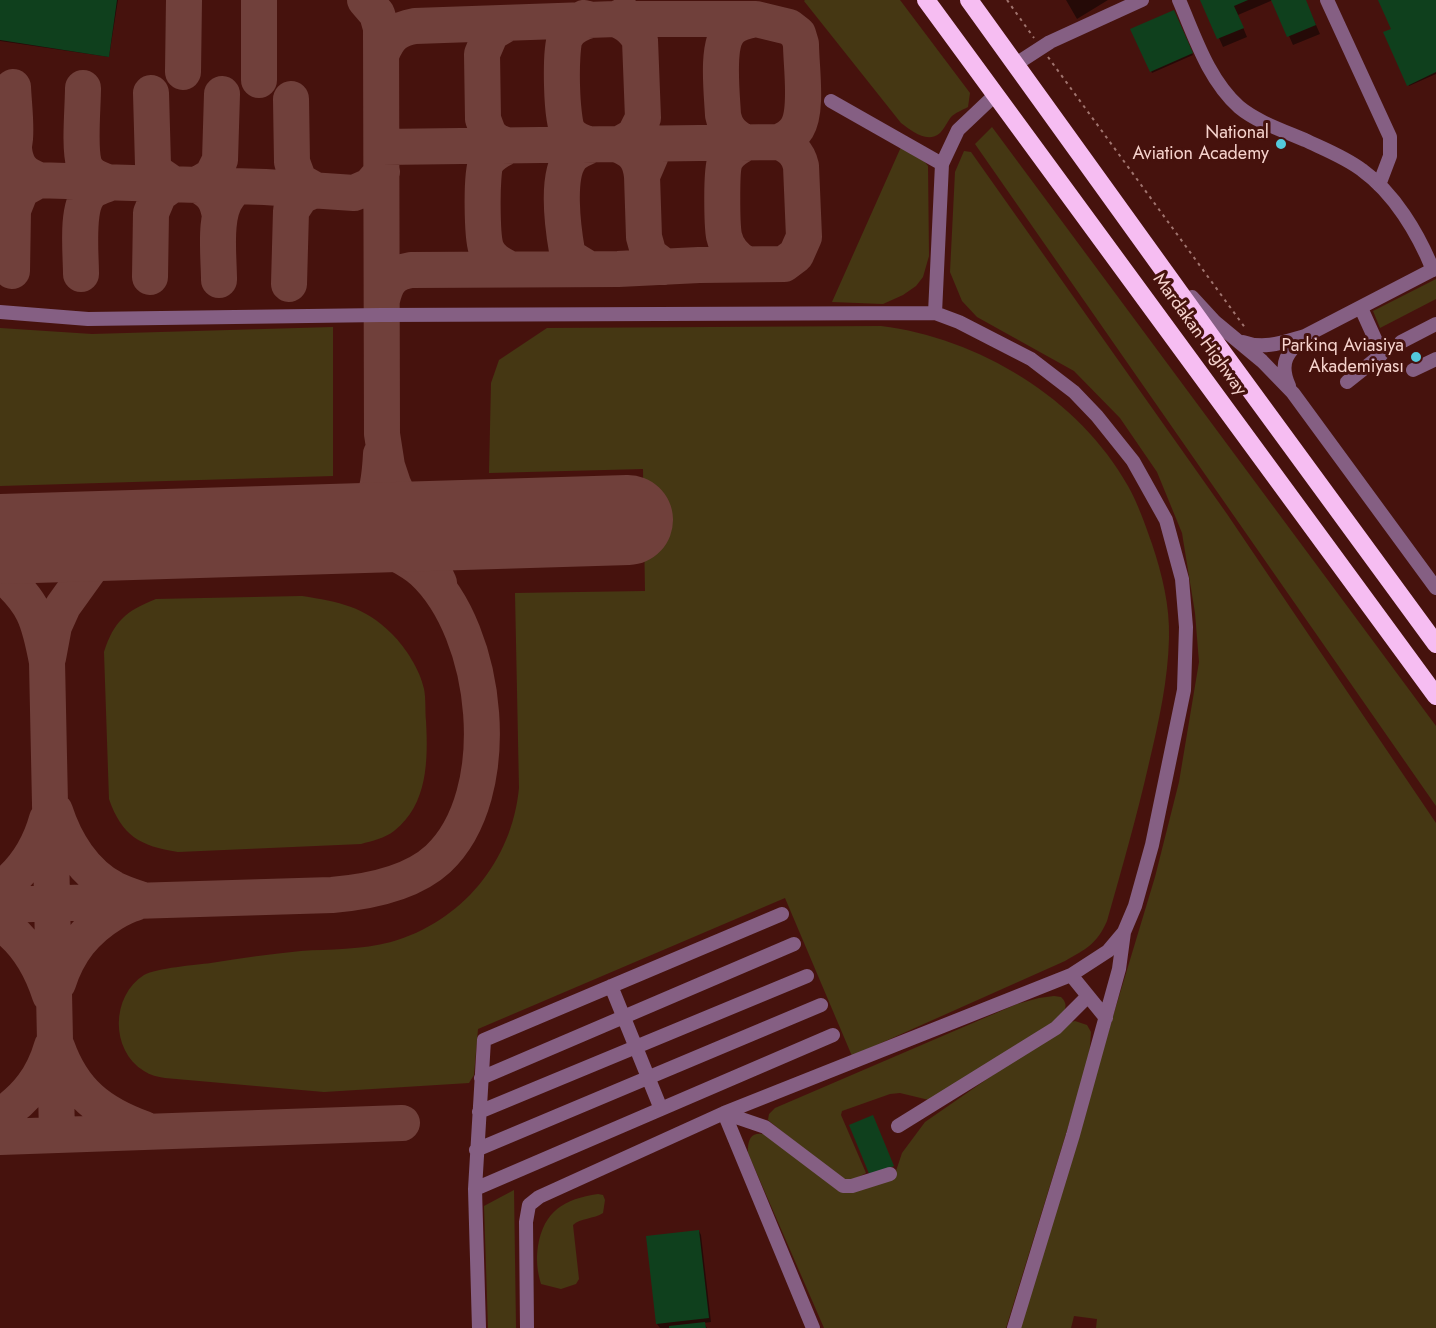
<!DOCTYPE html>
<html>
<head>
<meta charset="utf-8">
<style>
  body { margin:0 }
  canvas { display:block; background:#46120d }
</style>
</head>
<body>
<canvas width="1436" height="1328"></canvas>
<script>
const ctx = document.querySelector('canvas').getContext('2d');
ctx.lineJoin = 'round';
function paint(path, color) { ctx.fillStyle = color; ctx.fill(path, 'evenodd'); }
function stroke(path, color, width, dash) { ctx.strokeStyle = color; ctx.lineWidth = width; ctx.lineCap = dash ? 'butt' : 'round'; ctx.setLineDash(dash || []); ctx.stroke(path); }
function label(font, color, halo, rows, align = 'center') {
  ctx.font = font + ' Jost,sans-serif'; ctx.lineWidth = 6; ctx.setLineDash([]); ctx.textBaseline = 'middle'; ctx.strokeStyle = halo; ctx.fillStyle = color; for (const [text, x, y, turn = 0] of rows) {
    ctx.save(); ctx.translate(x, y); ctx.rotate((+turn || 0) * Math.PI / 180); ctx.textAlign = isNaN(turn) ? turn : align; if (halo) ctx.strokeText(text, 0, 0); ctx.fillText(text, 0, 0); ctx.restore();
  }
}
paint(new Path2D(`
  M805,0H900L970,93L968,107C962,110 955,113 951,117C947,122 945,128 940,133C927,144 912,131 901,123L804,1Z
  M992,127L1436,726V806L975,144Z
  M901,147L924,161L928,166L929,256L923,277L916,286L903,295L883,304L832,302Z
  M964,151L971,152L1227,514L1436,823V1328H1096L1097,1319L1074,1316L1071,1328H1019L1155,877L1179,782L1199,662L1195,613L1182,533L1157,472L1120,418L1074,371L977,317L962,301L950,272L955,172Z
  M1436,279V299L1380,328L1373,311Z
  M881,326C978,338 1079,398 1128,486C1138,504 1145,524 1152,544C1162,574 1170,606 1169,638C1168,680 1159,721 1149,763C1137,816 1122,868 1107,921C1097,944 1086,949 1065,961L852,1056L785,898L478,1029L474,1075L469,1083L324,1092L165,1078C158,1077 150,1075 144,1071C110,1050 111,996 144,975C157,968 195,965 211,963C241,958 271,954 301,951C330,949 362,950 391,942C462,922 512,861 519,788L515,593L645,591L643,469L489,473L491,383L499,360L547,328Z
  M333,327V476L0,486V328L92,334Z
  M302,596C339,602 364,606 392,634C406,648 420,670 424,689C426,699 425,711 426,721C428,760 428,804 394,831C385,838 372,841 361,844L178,852C140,846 122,836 109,799L104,652C114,621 126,611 156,599Z
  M1054,996L1061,997C1069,1005 1065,1010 1060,1018L929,1100L900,1093L890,1094L842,1111L841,1115L866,1173L851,1181L842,1180L768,1120L769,1114L775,1108L1017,1004L1039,998Z
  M1075,1021L1087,1025L1091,1032L1089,1059L1006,1328H824L748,1153C747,1132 757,1131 774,1137L836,1189C853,1198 877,1183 894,1177L902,1153L925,1122L1068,1023Z
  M514,1190L516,1328H488L484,1206Z
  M598,1194L603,1195L605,1200L603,1213C594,1219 580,1218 573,1225L579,1279L576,1284L561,1289L541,1284C537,1271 536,1259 538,1246C544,1211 564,1199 598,1194Z`), '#453713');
paint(new Path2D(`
  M0,0H118L109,57L0,41Z
  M1066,0H1108L1077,19Z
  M1202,0H1305L1320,34L1293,45L1273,0L1238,15L1247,37L1223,47Z
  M1380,0H1436V74L1409,86L1385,33L1393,29Z
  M1174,12L1193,55L1152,73L1132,30Z
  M699,1231L701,1235L711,1322L704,1323L707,1328H660L657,1324L648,1237Z`), '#0007');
stroke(new Path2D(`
  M259,0V80
  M365,0L377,14L381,28L382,434L387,466L393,484L439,583
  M625,15L616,19C628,25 634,29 640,40L643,118L634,136L618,145C634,151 640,159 642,176
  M584,18L591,20C580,23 570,27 565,38C560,52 561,119 568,131C573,140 582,142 591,145
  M183,72L184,0
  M83,88C83,107 79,147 84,164C88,176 99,179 110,183
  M508,146L496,141L489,135L483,119L482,54L491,33L508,23
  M508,146C500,150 491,154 486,163C481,174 482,236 486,248C490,259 500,264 510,269
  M382,147L779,142C786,139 793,135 797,128C808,110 801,66 801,44L798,34L789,27L756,19H616L415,26C397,29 389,36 382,53
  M651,155L642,176L644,237L649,255L665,267
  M5,169C21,148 14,113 13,87
  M0,179L265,187L354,193L370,186L382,172
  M220,216C217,199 212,192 197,185L212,176L220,160L222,94
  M746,264C735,258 727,249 724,236C722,225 721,171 725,161C729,152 738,147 746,143C733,136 726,130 723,115C722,94 716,45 730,30C736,23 747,21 756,19
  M589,269L571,258L567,251C563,228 556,176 571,157C576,151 584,148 591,145
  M12,271L13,210L21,190L39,180C23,174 16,167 14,149
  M81,274C81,254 76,210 89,194C94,188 102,186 110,183
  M150,277L151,213L159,194L173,184L157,173L153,165L151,93
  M219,280C219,256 213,214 229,195
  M289,284L291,211L301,196L315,190L299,181L292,162L291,99
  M382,300C386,282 392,273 411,270L618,269L699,265L784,264L796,255L804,237L801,166C798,153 791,147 779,142
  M343,528C377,508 379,491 381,454
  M0,573C34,602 39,619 47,662L57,1135
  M48,658L54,626L63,606L91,567L118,551L157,534
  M55,811C65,842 84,873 114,889C122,893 131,896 140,899
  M0,889C25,871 39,848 47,819
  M0,905L332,895C367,892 411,884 438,859C507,794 489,632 423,571C404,554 366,540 343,528
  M0,923C26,940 41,967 50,995
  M58,983C68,952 85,930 113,913C120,909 127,905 135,903
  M57,1047C73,1092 100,1113 144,1129
  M0,1116C27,1098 43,1077 52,1046
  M0,1137L402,1123`), '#70403b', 36);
stroke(new Path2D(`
  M0,539L628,520`), '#70403b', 90);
paint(new Path2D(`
  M0,0H117L109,57L0,40Z
  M1200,0H1248L1234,6L1244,28L1217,39Z
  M1271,0H1306L1316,25L1287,37Z
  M1378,0H1436V72L1407,86L1383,32L1391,29Z
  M1174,10L1193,53L1150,72L1130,29Z
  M873,1115L894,1166L870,1176L849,1125Z
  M699,1230L709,1318L656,1324L646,1236Z
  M705,1322L706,1328H669V1326Z`), '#0f401d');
stroke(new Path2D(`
  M1007,0L1034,38
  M1048,57L1246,329`), '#a0746f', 2, [3, 4.5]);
stroke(new Path2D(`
  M1179,0C1195,37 1208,79 1239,107C1257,122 1284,131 1305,140C1324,149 1345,157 1362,170C1394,193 1418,233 1433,270
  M1327,0L1390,137V156L1379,185
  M1016,64L1050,42L1142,0
  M831,101L942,164
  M1192,297L1215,322L1262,361L1293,393L1436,588
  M0,312L88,319L382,315L935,313L959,322L1031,359L1074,392L1097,416L1133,461L1166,520L1182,579L1186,627L1184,690L1152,845L1135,906L1124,932L1108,951L1071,975L724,1113L539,1197L529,1205L526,1222L527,1328
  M935,313L942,164L958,130L996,94
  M1305,336L1436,268
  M1243,342C1264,350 1284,342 1305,336C1288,352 1278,362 1289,386
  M1401,342L1436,324
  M1413,370L1436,359
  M1347,382L1381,355L1380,350L1361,308
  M1071,975L1106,1018
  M611,986L661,1109
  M481,1078L794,944
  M479,1112L807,976
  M724,1113L813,1328
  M724,1113L765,1127L843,1186H852L890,1174
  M898,1126L1056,1028L1088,996
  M476,1150L821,1005
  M475,1189L833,1035
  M479,1328L475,1189L484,1040L782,914
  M1014,1328L1073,1135L1119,969L1124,932`), '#855f83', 14);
stroke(new Path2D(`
  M926,0L1436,696
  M969,0L1226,357L1436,644`), '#f6bdf2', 18);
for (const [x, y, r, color] of [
  [1281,144,6,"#53cadc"],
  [1416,357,6,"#53cadc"]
]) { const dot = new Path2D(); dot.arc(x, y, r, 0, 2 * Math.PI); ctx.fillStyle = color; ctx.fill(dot); stroke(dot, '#46120d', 2); }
label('18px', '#f6d3cd', '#46120d', [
  ["National",1269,134],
  ["Aviation Academy",1269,155],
  ["Parkinq Aviasiya",1404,347],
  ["Akademiyası",1404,368]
], 'right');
label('18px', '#f6d3cd', '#46120d', [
  ["Mardakan Highway",1199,335,54]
]);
</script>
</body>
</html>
